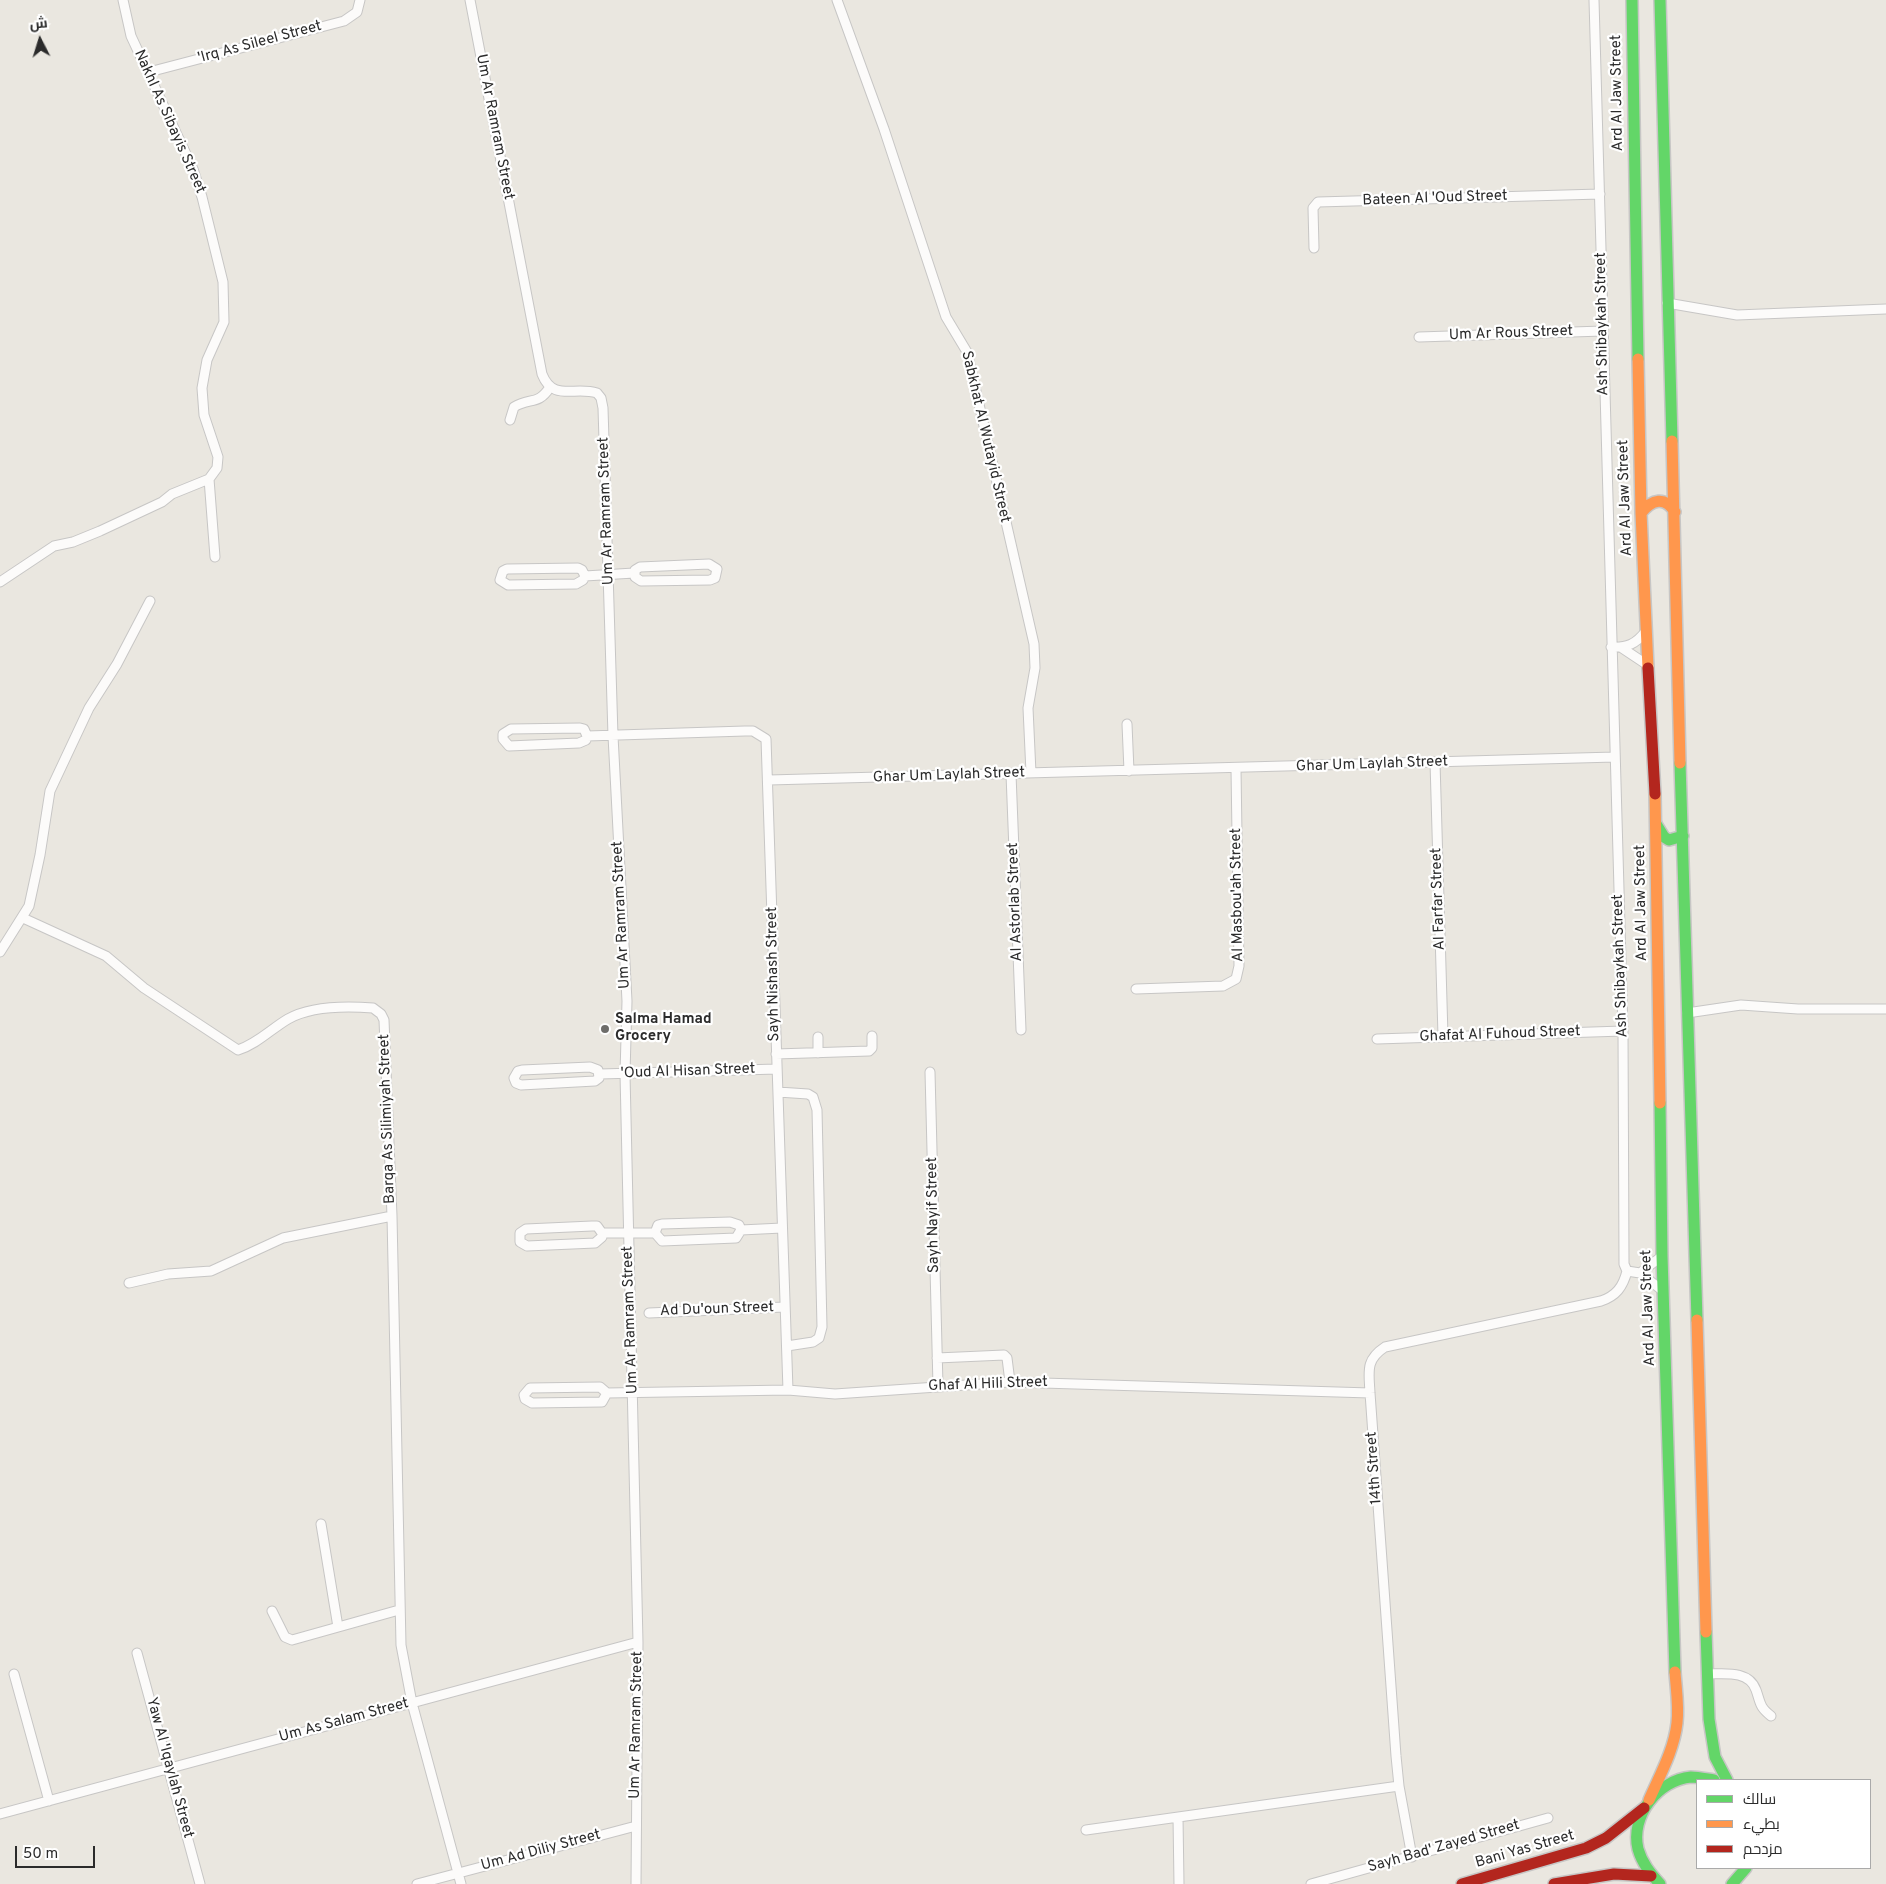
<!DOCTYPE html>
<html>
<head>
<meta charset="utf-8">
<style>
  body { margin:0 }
  #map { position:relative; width:1886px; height:1884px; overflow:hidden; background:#eae7e0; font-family:Overpass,Cairo,sans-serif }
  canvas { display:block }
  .legend { position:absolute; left:1696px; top:1779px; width:175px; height:90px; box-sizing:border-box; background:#fff; border:1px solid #aaa; margin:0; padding:6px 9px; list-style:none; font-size:15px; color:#2b2b2b }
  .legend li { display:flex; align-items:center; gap:10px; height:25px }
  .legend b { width:25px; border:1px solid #aaa }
  .north { position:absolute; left:15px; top:15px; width:50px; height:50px; -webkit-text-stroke:4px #fff; paint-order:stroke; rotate:355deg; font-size:14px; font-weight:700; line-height:20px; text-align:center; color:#2b2b2b }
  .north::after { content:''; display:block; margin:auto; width:18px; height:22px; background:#2b2b2b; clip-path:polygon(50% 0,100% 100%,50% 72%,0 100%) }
  .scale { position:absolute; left:15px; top:1846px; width:80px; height:22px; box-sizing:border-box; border:2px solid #2b2b2b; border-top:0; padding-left:6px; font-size:15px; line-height:18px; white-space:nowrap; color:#2b2b2b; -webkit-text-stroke:4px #fff; paint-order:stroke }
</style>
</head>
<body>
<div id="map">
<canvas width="1886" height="1884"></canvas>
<ul class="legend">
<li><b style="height:6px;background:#63d668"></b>سالك</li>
<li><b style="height:6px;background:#ff974d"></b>بطيء</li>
<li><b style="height:6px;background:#b3261e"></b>مزدحم</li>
</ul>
<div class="north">ش</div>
<div class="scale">50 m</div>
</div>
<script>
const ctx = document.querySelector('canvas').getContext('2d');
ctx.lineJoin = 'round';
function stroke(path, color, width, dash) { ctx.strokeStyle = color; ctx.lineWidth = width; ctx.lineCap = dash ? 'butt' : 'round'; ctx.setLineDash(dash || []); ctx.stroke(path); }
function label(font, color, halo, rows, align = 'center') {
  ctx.font = font + ' Overpass,sans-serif'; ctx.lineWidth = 4.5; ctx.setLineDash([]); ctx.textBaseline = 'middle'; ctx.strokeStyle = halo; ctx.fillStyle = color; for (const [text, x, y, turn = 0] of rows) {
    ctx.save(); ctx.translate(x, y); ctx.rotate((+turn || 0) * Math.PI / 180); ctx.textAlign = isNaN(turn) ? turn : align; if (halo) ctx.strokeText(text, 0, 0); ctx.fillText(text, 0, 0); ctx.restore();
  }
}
const street = new Path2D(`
  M123,0L131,36L193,169L202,197L223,282L224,322L207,360L202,388L204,415L218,457L217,468L209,479L215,557
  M470,0L542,374C553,402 574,386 597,393L601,398L603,408L613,736L627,1001L625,1074L638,1642L636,1884
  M837,0L884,129L946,317L967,352L1034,644L1035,668L1028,708L1031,773
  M1594,0L1623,1031L1624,1264L1627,1271L1640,1273L1663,1291
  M149,72L344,21L357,12L360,0
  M1314,248L1313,208L1318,202L1600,194
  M1667,303L1737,315L1886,309
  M1419,337L1603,331
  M510,420L514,407C530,397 538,406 550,387
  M709,564L717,569L715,578L710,580L641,581L635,577V570L640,567Z
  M578,568L582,570L585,576L583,580L576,584L508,585L500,580L503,571L507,569Z
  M585,576L634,573
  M0,582L54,546L73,542L100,531L162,502L172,494L209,479
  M1611,647C1627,648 1636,644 1646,631
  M1622,648L1649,666
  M1127,724L1129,771
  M580,728L584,729L587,736L586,740L579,743L509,746L503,739V734L511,729Z
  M587,736L745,731H753L766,739L788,1390
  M1435,762L1443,1036
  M1011,774L1021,1030
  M769,780L1615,757
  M23,918L106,956L144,988L238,1050C257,1044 271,1029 288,1019C311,1006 347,1006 373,1008L381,1014L384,1020L392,1216L401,1645L412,1703L461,1884
  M0,952L29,906L40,855L50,791L89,708L117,664L150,601
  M1136,989L1223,986L1236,979L1239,966L1236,769
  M1687,1013L1741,1005L1798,1009H1886
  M818,1037V1053
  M1377,1039L1623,1031
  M776,1054L869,1051L872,1048V1036
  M590,1067L598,1070L599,1078L595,1081L521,1085L516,1083L514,1078L518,1071L522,1070Z
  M930,1072L938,1386
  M600,1074L777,1069
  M778,1092L808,1094L813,1097L817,1110L822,1327L819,1338L813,1342L787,1346
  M730,1222L739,1225L741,1230L736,1238L662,1241L655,1233L658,1225L662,1224Z
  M592,1226H597L602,1233V1237L595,1243L527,1246L520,1242V1233L526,1229Z
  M741,1230L782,1228
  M602,1233H655
  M1640,1273L1662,1256
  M129,1283L168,1274L211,1271L283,1238L392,1216
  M649,1313L784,1307
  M937,1358L1004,1355L1007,1358L1010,1382
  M600,1387L607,1393L602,1402L532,1403L525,1399L524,1395L530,1388Z
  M607,1393L788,1390L835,1394L1010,1382L1370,1393
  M321,1524L338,1627
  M272,1611L285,1637L292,1640L399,1610
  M137,1653L200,1884
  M14,1674L49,1801
  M1708,1674C1724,1674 1749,1670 1756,1690C1761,1704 1759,1706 1771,1716
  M0,1814L638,1642
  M1178,1817L1179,1884
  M1086,1830L1399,1786
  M1412,1857L1399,1786L1396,1756L1370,1393C1369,1372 1365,1360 1385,1347L1601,1301C1616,1296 1623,1287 1627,1271
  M417,1884L636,1826
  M1311,1884L1548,1818`);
const fast = new Path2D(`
  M1632,0L1638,359
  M1660,0L1672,441
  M1680,763L1697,1320
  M1656,824L1664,837L1669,840L1683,836
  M1660,1103L1662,1256L1675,1672
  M1706,1632L1709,1719L1715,1757L1727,1780
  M1660,1884C1650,1873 1642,1863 1638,1849C1630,1816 1658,1780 1691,1777C1698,1777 1707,1779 1714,1780
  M1732,1884L1746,1868`);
const slow = new Path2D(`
  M1638,359L1641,513L1648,668
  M1672,441L1680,763
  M1641,513C1652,499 1665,496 1675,512
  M1655,794L1660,1103
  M1697,1320L1706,1632
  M1649,1800C1660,1775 1674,1750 1677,1723C1679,1706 1676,1688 1675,1672`);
const jam = new Path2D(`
  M1648,668L1655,794
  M1462,1884L1586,1848L1606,1838L1644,1808
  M1554,1884L1614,1874L1651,1876`);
stroke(street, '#c7c6c5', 11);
stroke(fast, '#c7c6c5', 14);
stroke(slow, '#c7c6c5', 14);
stroke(jam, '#c7c6c5', 14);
stroke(street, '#fcfbfa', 9);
stroke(fast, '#63d668', 11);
stroke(slow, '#ff974d', 11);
stroke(jam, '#b3261e', 11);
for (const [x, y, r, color] of [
  [605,1029,5,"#6e6d6a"]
]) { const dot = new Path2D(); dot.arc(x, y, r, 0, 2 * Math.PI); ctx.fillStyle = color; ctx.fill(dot); stroke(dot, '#fff', 2); }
label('15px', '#2b2b2b', '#fff', [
  ["'Irq As Sileel Street",260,43,-15],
  ["Ard Al Jaw Street",1618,93,-91],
  ["Nakhl As Sibayis Street",169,122,66],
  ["Um Ar Ramram Street",494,127,79],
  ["Bateen Al 'Oud Street",1435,199,-2],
  ["Ash Shibaykah Street",1603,324,-91],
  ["Um Ar Rous Street",1511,334,-2],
  ["Sabkhat Al Wutayid Street",985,437,77],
  ["Ard Al Jaw Street",1626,498,-92],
  ["Um Ar Ramram Street",607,511,-92],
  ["Ghar Um Laylah Street",1372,765,-2],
  ["Ghar Um Laylah Street",949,776,-2],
  ["Al Masbou'ah Street",1238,895,-91],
  ["Al Farfar Street",1439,899,-92],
  ["Al Astorlab Street",1016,902,-92],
  ["Ard Al Jaw Street",1642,903,-91],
  ["Um Ar Ramram Street",622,915,-93],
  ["Ash Shibaykah Street",1621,966,-92],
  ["Sayh Nishash Street",774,974,-91],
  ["Ghafat Al Fuhoud Street",1500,1035,-2],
  ["'Oud Al Hisan Street",688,1072,-2],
  ["Barqa As Silimiyah Street",388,1119,-92],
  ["Sayh Nayif Street",934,1215,-91],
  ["Ard Al Jaw Street",1649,1308,-92],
  ["Ad Du'oun Street",717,1310,-2],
  ["Um Ar Ramram Street",631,1320,-92],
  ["Ghaf Al Hili Street",988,1385,-2],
  ["14th Street",1375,1468,-94],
  ["Um As Salam Street",344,1721,-15],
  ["Um Ar Ramram Street",637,1725,-89],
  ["Yaw Al 'Iqaylah Street",169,1768,75],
  ["Sayh Bad' Zayed Street",1444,1847,-16],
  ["Bani Yas Street",1525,1850,-16],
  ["Um Ad Diliy Street",541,1851,-15]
]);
label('bold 15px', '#2b2b2b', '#fff', [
  ["Salma Hamad",615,1020],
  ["Grocery",615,1037]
], 'left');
</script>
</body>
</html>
